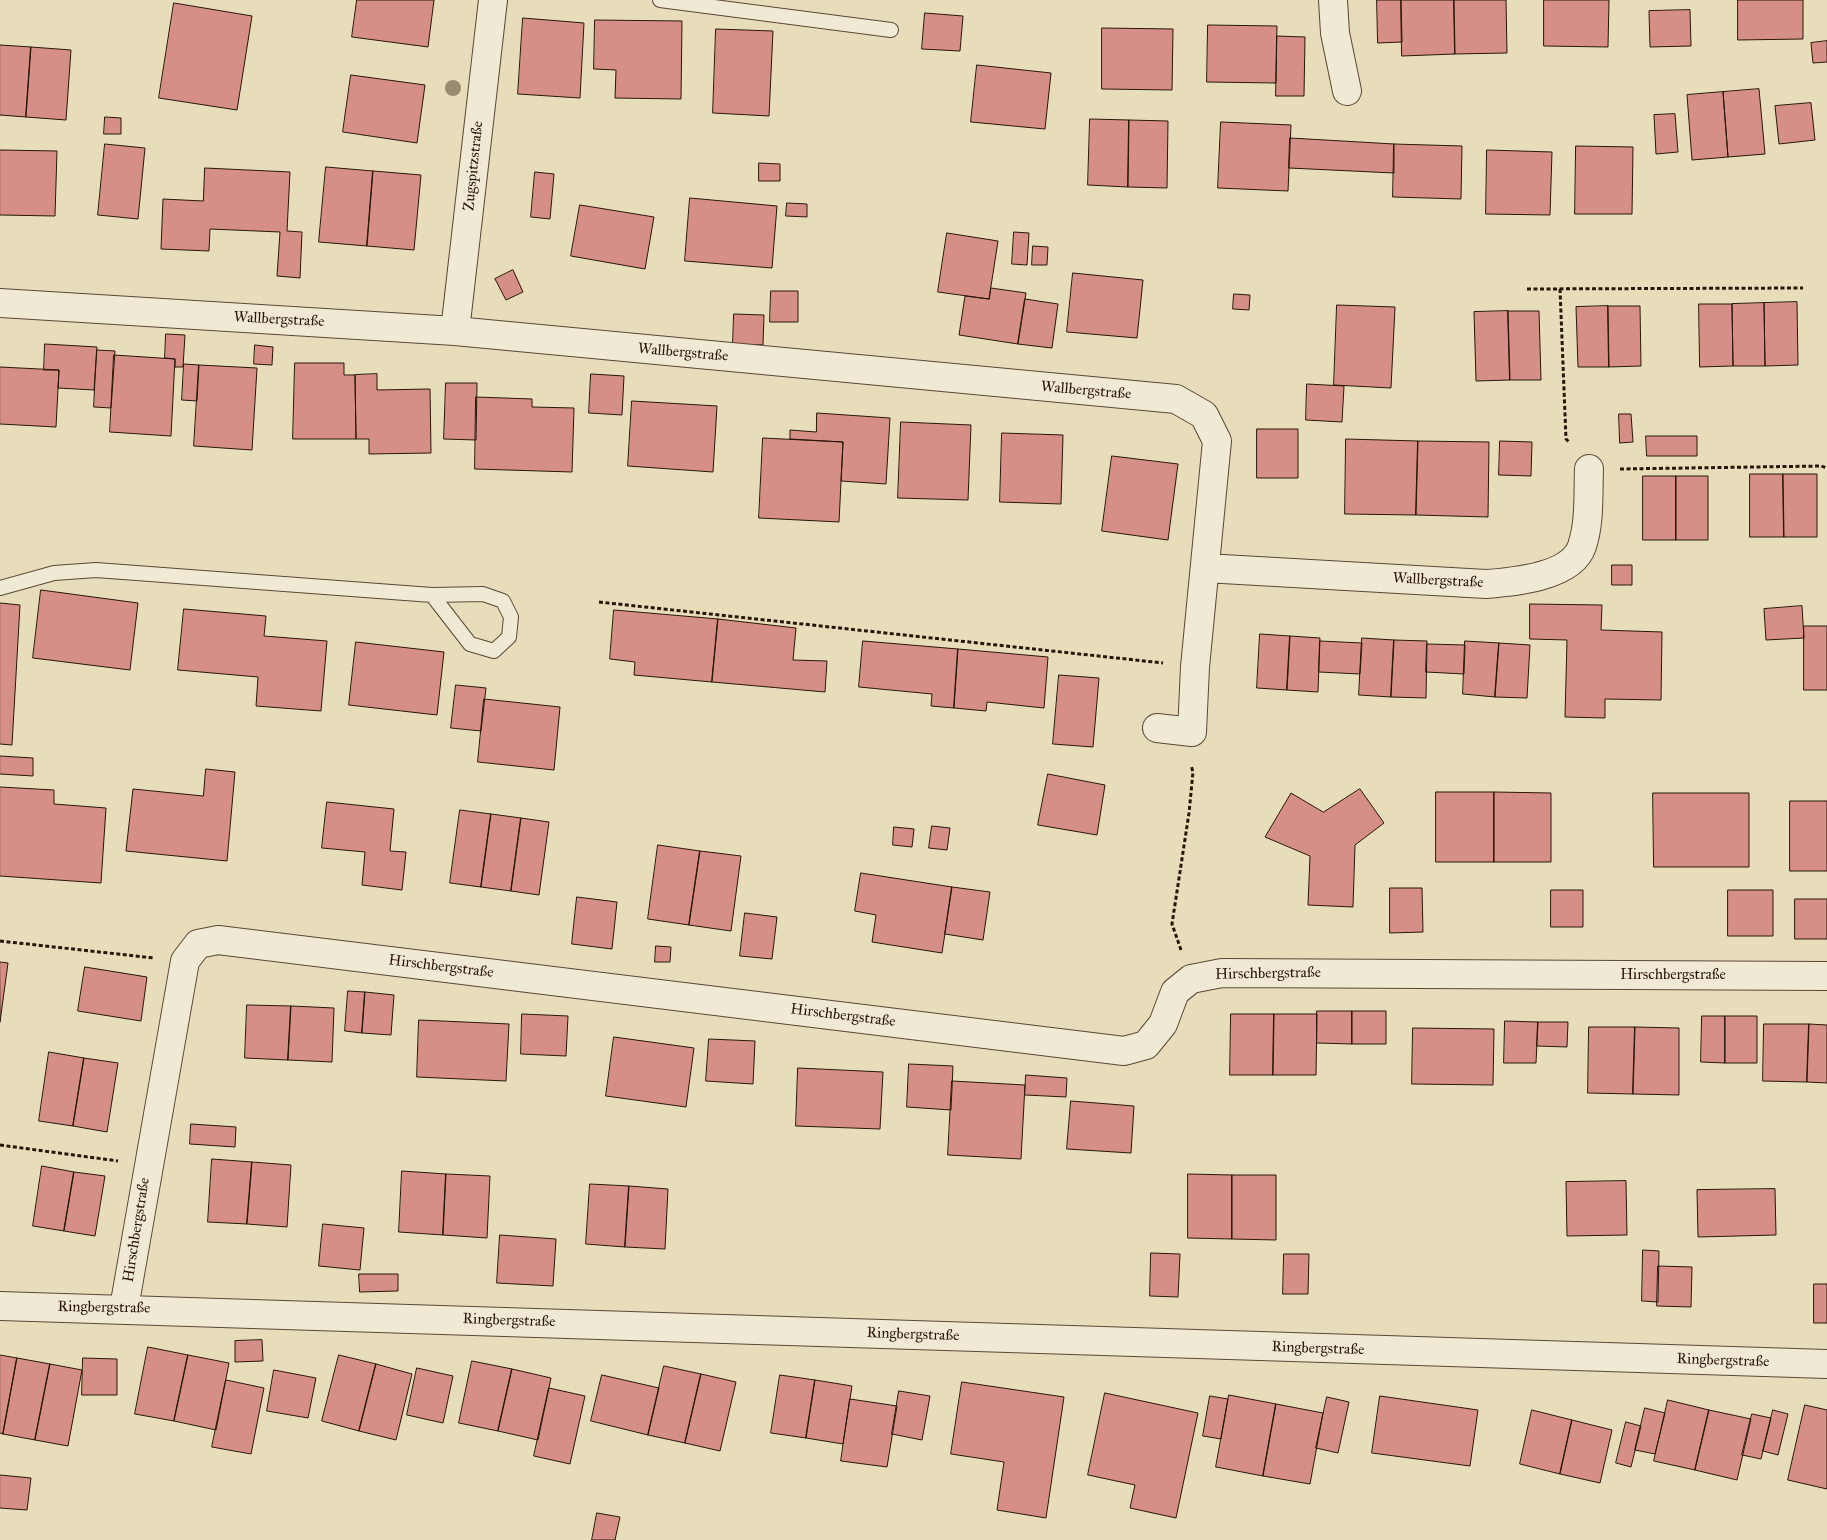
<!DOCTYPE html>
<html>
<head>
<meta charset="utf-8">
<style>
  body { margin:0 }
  canvas { display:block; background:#e8ddbb }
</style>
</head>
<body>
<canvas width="1827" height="1540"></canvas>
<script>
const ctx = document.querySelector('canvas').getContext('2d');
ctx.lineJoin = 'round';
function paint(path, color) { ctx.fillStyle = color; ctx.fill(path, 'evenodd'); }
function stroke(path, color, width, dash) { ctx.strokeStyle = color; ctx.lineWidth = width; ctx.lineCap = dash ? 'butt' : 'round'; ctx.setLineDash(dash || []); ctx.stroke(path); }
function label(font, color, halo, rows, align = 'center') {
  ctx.font = font + ' "IM FELL Great Primer",serif'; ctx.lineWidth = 4; ctx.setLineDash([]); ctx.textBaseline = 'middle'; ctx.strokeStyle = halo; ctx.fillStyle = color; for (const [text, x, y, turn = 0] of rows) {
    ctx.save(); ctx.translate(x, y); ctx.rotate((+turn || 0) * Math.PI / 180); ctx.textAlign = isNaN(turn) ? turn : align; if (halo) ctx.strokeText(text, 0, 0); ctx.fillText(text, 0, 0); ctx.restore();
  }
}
const building = new Path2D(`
  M357,0H434L428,47L352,37Z
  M1377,0H1401L1402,42L1378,43Z
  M1401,0H1454L1455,54L1402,56Z
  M1454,0H1506L1507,53L1455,54Z
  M1544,0H1609L1608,47L1544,46Z
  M1738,0H1803V39L1738,40Z
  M174,3L252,16L237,110L159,98Z
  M1690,10L1691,46L1650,47L1649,11Z
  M925,13L963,16L960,51L922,49Z
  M523,18L584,23L580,98L518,94Z
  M595,20L682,21L681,99L615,98L616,70L594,69Z
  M1208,25L1277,26L1276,83L1207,82Z
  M1102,28L1173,29L1172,90L1102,89Z
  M716,29L773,31L769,116L713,113Z
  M1277,36L1305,37L1304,96H1276Z
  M1827,41V62L1813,63L1811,43Z
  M0,45L31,47L26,117L0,115Z
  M31,47L71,50L66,120L26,117Z
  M977,65L1051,73L1045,129L971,122Z
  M351,75L425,85L417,143L343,132Z
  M1759,89L1765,154L1728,157L1723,92Z
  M1723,92L1728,157L1692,160L1687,95Z
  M1811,103L1815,140L1779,144L1775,106Z
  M1675,114L1678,152L1656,154L1654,115Z
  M105,117L121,118V134H104Z
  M1090,119L1129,120L1128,187L1088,185Z
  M1129,120L1168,121L1167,188L1128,187Z
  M1221,122L1291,125L1288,191L1218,188Z
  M1290,138L1394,144V173L1289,168Z
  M105,144L145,148L138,219L98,215Z
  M1394,144L1462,146L1461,199L1393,197Z
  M1576,146L1633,147L1632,214H1575Z
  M0,150L57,151L55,216L0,215Z
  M1487,150L1552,152L1550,215L1486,214Z
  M759,163L780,164V181H759Z
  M326,167L373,171L367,246L319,242Z
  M205,168L290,172L287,231L302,232L300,278L277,276L280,232L210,229L209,251L161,249L163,199L203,201Z
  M373,171L421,175L414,250L367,246Z
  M535,172L554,174L550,219L531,217Z
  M690,198L777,206L772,268L685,261Z
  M787,203L807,204V217L786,216Z
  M580,205L654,217L645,269L571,256Z
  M1014,232L1029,233L1027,265L1012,264Z
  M947,233L998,241L989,299L938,292Z
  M1033,246L1048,247L1047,265H1032Z
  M513,270L523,292L506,300L495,279Z
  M1073,273L1143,280L1137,338L1067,332Z
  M991,288L1026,293L1018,344L959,335L965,296L989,299Z
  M771,291H798V322H770Z
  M1234,294L1250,295L1249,310L1233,309Z
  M1025,299L1058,304L1052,348L1018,344Z
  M1797,302L1798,365L1765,366L1764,303Z
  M1764,303L1765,366H1733L1732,304Z
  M1699,304H1732L1733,366L1700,367Z
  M1337,305L1395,307L1391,388L1334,385Z
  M1608,306L1609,367H1578L1576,307Z
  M1608,306H1640L1641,366L1609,367Z
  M1508,311L1510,380L1476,381L1474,312Z
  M1508,311H1539L1541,380H1510Z
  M734,314L764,315L763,345L733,344Z
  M166,334L185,335L183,367H175V359L165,358Z
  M45,344L97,347L94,390L58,388L59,370H44Z
  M255,345L273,347L272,365L254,364Z
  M97,350L115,351L111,408L94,407Z
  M114,355L175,359L171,436L110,432Z
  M295,363H344V375H355L356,439H293Z
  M184,364L199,365L197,401L182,400Z
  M199,365L257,368L252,450L194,446Z
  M0,367L59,370L56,427L0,424Z
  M377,374V390L430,389L431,453L369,454V439H356L355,375Z
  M591,374L624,376L622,415L589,413Z
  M446,383H477L476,440L444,439Z
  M1307,384L1344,386L1342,422L1306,420Z
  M476,397L532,399V407L574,408L572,472L475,469Z
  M632,401L717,406L713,472L628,466Z
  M817,413L890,418L886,484L841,481L843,442L790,439V430L816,432Z
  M1619,414H1631L1633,442L1620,443Z
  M901,422L971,425L968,500L898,498Z
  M1257,429H1298V478H1257Z
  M1002,433L1063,435L1061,504L1000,502Z
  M1646,436H1697V456H1647Z
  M763,438L843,442L839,522L759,518Z
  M1346,439L1418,441L1416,515L1345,514Z
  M1418,441L1489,442L1488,517L1416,515Z
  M1500,441L1532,442L1531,476L1499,475Z
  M1112,456L1178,464L1168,540L1102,531Z
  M1750,474H1783L1784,537H1750Z
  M1783,474H1817V537H1784Z
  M1643,476H1676V540H1643Z
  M1676,476H1708V540H1676Z
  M1612,565H1632V585H1612Z
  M41,590L138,603L130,670L33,658Z
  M0,603L20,605L12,745L0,744Z
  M1530,604L1602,605L1601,630L1662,632L1661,700L1605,699V718L1565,717L1567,640L1530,639Z
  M1802,606L1804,638L1766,640L1764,609Z
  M184,609L266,616L264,636L327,641L321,711L256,706L258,677L178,670Z
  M614,610L718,619L712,682L634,675L635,662L610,659Z
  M718,619L796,628L793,660L827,661L825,692L712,682Z
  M1804,626H1827V690H1804Z
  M1260,634L1290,636L1287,690L1257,688Z
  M1290,636L1320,638L1318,692L1287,690Z
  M1362,638L1394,640L1391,697L1359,695Z
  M1394,640L1427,641L1426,698L1391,697Z
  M863,641L958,649L954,708L931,706L932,694L859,687Z
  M1320,641L1362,643L1360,674L1319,672Z
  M1465,641L1499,643L1495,697L1463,694Z
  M356,642L444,652L437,715L349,705Z
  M1499,643L1530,645L1527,698L1495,697Z
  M1427,644L1465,645L1464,674L1426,672Z
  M958,649L1048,657L1044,708L987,702L986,711L954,708Z
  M1059,675L1099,678L1093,747L1053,744Z
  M456,685L486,688L481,731L451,728Z
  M484,699L560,707L554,770L478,762Z
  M0,756L33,758V776L0,774Z
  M206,769L235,772L227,861L126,851L133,789L203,796Z
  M1048,774L1105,785L1097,835L1038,825Z
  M0,787L54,790V804L106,808L101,883L0,876Z
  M1360,789L1384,823L1355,845L1353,907L1308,905L1310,856L1265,837L1291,793L1323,812Z
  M1436,792H1494V862H1436Z
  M1494,792L1551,793V862H1494Z
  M1653,793H1749V867H1654Z
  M1790,801H1827V871H1790Z
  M327,802L394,809L390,851L406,852L402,890L362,885L365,852L322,848Z
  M460,810L491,814L481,887L450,883Z
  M491,814L521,818L511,891L481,887Z
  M521,818L549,822L539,895L511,891Z
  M932,826L950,828L947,850L929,848Z
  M894,827L914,829L912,847L893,845Z
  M658,845L700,851L689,925L648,919Z
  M700,851L741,856L731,931L689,925Z
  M861,873L952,887L942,953L872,942L876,915L855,911Z
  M952,887L990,892L983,940L945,934Z
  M1390,888H1422L1423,932L1390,933Z
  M1551,890H1583V927H1551Z
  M1728,890H1773V936H1728Z
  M577,897L617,902L612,949L572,944Z
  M1795,899H1827V939H1795Z
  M745,913L777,917L772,959L740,956Z
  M656,946L671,947L670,962H655Z
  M0,962L8,963L0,1022Z
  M85,967L147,977L141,1021L78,1011Z
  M348,991L365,992L362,1033L345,1031Z
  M365,992L394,995L391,1035L362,1033Z
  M247,1005L291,1006L288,1060L245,1058Z
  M291,1006L334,1008L332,1062L288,1060Z
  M1317,1011H1352V1044L1317,1043Z
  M1352,1011H1386V1044H1352Z
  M522,1014L568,1016L566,1056L521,1054Z
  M1231,1014H1274L1273,1075H1230Z
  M1274,1014H1317L1316,1075H1273Z
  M1702,1016H1725V1063L1701,1062Z
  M1725,1016H1757V1063H1725Z
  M419,1020L509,1024L506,1081L417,1077Z
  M1505,1021L1538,1022L1536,1063H1504Z
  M1538,1022H1568L1567,1047L1537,1046Z
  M1764,1024H1809L1807,1082L1763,1081Z
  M1809,1024L1827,1025V1083L1807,1082Z
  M1589,1027H1635L1633,1094L1588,1093Z
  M1635,1027L1679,1028V1095L1633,1094Z
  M1413,1028L1494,1029L1493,1085L1412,1084Z
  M614,1037L694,1048L686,1107L606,1096Z
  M709,1039L755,1041L753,1084L706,1081Z
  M49,1052L84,1058L73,1126L39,1121Z
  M84,1058L118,1063L107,1132L73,1126Z
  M909,1064L953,1066L951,1110L907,1107Z
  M798,1068L883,1072L880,1129L796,1126Z
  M1026,1075L1067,1078L1066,1097L1025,1095Z
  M952,1081L1025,1085L1021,1159L948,1155Z
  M1071,1101L1134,1106L1131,1153L1067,1149Z
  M191,1124L236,1127L235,1147L190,1144Z
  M212,1159L252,1162L247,1224L208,1222Z
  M252,1162L291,1165L287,1227L247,1224Z
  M42,1166L74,1172L64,1231L33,1226Z
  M402,1171L446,1174L443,1235L399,1232Z
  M74,1172L105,1176L95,1236L64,1231Z
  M446,1174L490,1176L487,1238L443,1235Z
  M1188,1174L1232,1175V1239L1188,1238Z
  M1232,1175H1276V1240L1232,1239Z
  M1626,1181L1627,1235L1567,1236L1566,1182Z
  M590,1184L629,1186L625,1247L586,1244Z
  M629,1186L668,1189L665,1249L625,1247Z
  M1775,1189L1776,1235L1698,1237L1697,1190Z
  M323,1224L364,1228L360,1270L319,1266Z
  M500,1235L556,1239L553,1286L497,1283Z
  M1643,1250L1659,1251L1658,1302L1642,1301Z
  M1151,1253L1180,1254L1178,1297L1150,1296Z
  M1284,1254H1309L1308,1294H1283Z
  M1658,1266L1692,1267L1691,1307L1657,1306Z
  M359,1274H398V1291L360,1292Z
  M1814,1284H1827V1323H1814Z
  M262,1340L263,1361L235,1362V1341Z
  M148,1347L188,1355L174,1421L135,1414Z
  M0,1355L17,1358L3,1434L0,1433Z
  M188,1355L229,1363L216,1430L174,1421Z
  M339,1355L376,1364L359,1431L322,1421Z
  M17,1358L50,1364L35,1440L3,1434Z
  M83,1358L117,1359V1395H82Z
  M472,1361L512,1369L498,1431L459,1423Z
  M50,1364L82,1370L68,1446L35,1440Z
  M376,1364L412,1374L396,1440L359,1431Z
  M664,1366L701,1374L685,1443L648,1435Z
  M417,1368L453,1376L443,1423L407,1415Z
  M512,1369L551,1378L538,1440L498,1431Z
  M274,1370L316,1378L308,1418L267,1411Z
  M701,1374L736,1382L720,1451L685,1443Z
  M602,1375L659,1388L648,1435L591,1421Z
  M780,1375L815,1380L806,1438L771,1433Z
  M226,1380L264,1388L251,1454L212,1447Z
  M815,1380L852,1386L843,1444L806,1438Z
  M962,1382L1064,1397L1046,1518L997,1510L1004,1462L951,1454Z
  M549,1388L585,1396L570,1464L534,1456Z
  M899,1391L930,1396L922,1440L892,1434Z
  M1105,1393L1198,1413L1176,1518L1130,1508L1135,1485L1088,1475Z
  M1229,1395L1276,1404L1263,1476L1216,1467Z
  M1210,1396L1228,1399L1221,1439L1203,1436Z
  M1380,1396L1478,1410L1470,1466L1372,1453Z
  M1327,1397L1349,1402L1338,1453L1316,1448Z
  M850,1399L897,1406L887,1467L841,1461Z
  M1668,1400L1709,1410L1695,1470L1654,1461Z
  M1276,1404L1323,1413L1310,1484L1263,1476Z
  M1805,1405L1827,1410V1489L1788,1480Z
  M1645,1408L1665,1413L1655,1454L1635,1450Z
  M1532,1410L1572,1420L1560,1474L1520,1464Z
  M1709,1410L1751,1419L1737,1480L1695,1470Z
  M1773,1410L1788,1414L1778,1455L1763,1451Z
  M1752,1414L1771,1418L1761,1459L1742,1455Z
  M1572,1420L1612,1430L1600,1483L1560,1474Z
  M1626,1422L1641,1426L1631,1467L1616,1463Z
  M0,1475L31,1478L27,1510L0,1508Z
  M597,1513L620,1517L615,1540H592Z`);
paint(building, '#d58f86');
stroke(building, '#291609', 1);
const service = new Path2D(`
  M660,0L891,30
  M0,588L54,573L96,570L432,595L483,594L503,601L511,617L509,637L494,651L470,644L432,595`);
const minor = new Path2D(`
  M1333,0L1335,33L1347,91
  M0,303L455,331L1176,399L1204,415L1217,441L1195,667L1192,732L1157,728
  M455,331L493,0
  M1205,568L1486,584C1513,582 1572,577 1582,546C1590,522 1588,494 1589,469
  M0,1306L1827,1364
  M124,1308L185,961L198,944L218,940L1124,1051L1146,1045L1163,1024L1175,992L1191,979L1222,973L1827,976`);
stroke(service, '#594836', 16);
stroke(minor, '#594836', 30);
stroke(new Path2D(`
  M1527,289L1803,288
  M1560,289L1566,439L1570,443
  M1620,469L1821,466L1827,468
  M599,602L1163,663
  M0,941L154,958
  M1181,950L1172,924L1189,813L1193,772L1191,765
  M0,1145L118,1161`), '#291609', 3, [4, 2.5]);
stroke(service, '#f0e9d3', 14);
stroke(minor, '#f0e9d3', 28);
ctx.fillStyle = '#978c6f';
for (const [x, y] of [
  [453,88]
]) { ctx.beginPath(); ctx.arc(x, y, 8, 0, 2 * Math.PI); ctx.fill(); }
label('15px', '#291609', '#f0e9d3', [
  ["Zugspitzstraße",474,166,-84],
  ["Wallbergstraße",279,320,3],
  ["Wallbergstraße",683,353,5],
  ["Wallbergstraße",1086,391,5],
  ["Wallbergstraße",1438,581,3],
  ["Hirschbergstraße",441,967,7],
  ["Hirschbergstraße",1268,974,-1],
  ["Hirschbergstraße",1673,975],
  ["Hirschbergstraße",843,1016,7],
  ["Hirschbergstraße",137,1230,-81],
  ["Ringbergstraße",104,1308,1],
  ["Ringbergstraße",509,1321,2],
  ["Ringbergstraße",913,1335,2],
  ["Ringbergstraße",1318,1349,2],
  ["Ringbergstraße",1723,1361,2]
]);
</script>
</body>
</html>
